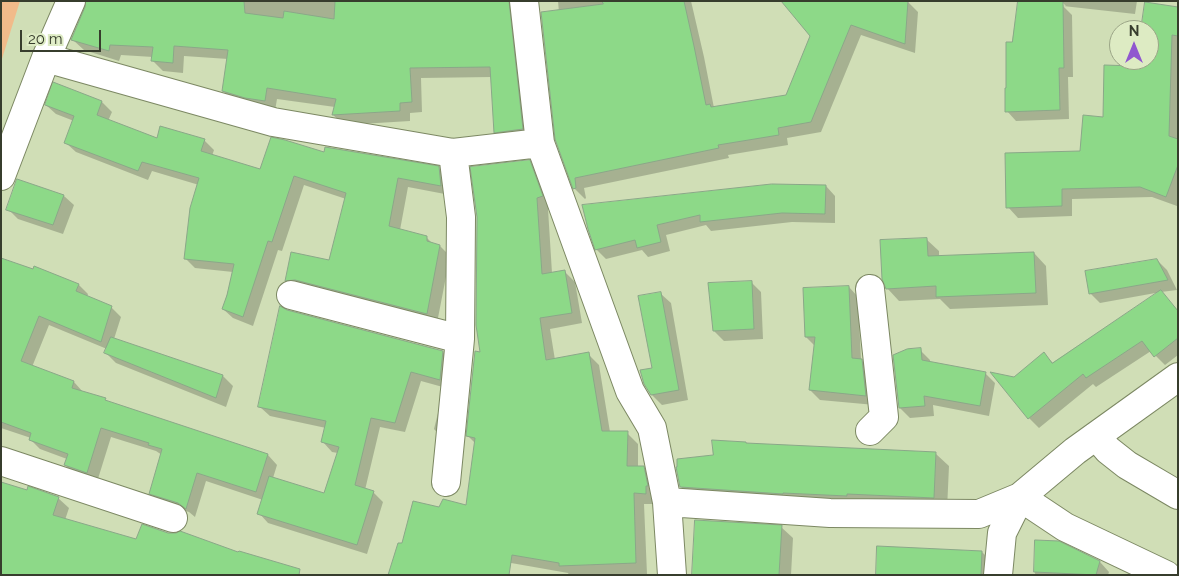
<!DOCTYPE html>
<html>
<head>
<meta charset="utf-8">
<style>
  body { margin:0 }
  #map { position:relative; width:1179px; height:576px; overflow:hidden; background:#d0deb6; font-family:Raleway,sans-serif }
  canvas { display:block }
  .frame { position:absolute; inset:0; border:2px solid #373d2d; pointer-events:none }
  .north { position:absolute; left:1109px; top:20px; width:50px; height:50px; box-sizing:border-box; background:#ddebc3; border:1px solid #9ba587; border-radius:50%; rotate:0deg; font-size:14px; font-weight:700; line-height:20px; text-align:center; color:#373d2d }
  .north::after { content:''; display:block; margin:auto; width:18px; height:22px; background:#9057cf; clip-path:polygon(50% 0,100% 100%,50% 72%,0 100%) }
  .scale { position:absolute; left:20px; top:30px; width:81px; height:22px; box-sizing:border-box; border:2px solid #373d2d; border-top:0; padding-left:6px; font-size:15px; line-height:18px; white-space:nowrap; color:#373d2d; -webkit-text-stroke:4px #ddebc3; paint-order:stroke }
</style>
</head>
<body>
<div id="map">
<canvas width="1179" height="576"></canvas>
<div class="frame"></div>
<div class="north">N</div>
<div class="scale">20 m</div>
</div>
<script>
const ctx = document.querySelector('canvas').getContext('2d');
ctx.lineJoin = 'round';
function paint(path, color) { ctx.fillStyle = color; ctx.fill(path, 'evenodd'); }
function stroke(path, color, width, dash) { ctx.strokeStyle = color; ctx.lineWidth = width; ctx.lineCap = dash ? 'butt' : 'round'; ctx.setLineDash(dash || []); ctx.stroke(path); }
paint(new Path2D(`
  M1,1H20L1,62Z`), '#f1bb8a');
paint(new Path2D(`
  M239,1H522L533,140L506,143L496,132L492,77L421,78L422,112L410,113V121L344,125L333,115L335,107L277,99L275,111L234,102L223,91L228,59L184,56L183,73L163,71L153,61V57L121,55L119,61L84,50L73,40Z
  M558,1H691L704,57L714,108L786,96L811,36L908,2L918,12L915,53L861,35L821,132L787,138L788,145L728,155L729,158L584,188L586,198L585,199L574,188Z
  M1031,1L1066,6L1061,1H1137L1135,14L1063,6L1072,15L1073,77H1068L1069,119L1016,121L1007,111L1013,43Z
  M1178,8V203L1177,206L1152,197L1072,199V216L1018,218L1008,207L1081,152L1136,67L1137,60H1149V30H1142Z
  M54,84L102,102L112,112L108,121L158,140H204L214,150L212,156L261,171L325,154L438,168L448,178L450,195L408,187L400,230L426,237L433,244L440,246L450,256L437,323L296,290L287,280L330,262L346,199L304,185L282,251L278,250L253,326L233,318L223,309L233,272L195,268L185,258L199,185L152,171L148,180L76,152L66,143L74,121L56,114L46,105Z
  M529,161L540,172L553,207L548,209L552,273L564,271L575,282L582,323L550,329L555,360L588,354L599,365L610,432L627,433L638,444V467L643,468L654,479L656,504H644L647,574L569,575L568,573L403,544L440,509L467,506L476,444L468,436L482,354Z
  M18,181L64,196L74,205L63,234L18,219L8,209Z
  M826,186L835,196V223L792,222L711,231L706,225L666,235L670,251L648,257L642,250L606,259L596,249L589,229Z
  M926,239L939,251V257L1034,253L1046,266L1048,305L950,309L940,299L899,301L887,288Z
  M1,259L79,285L88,294L87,297L111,307L121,317L114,339L223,376L233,386L226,407L116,363L106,353L107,349L49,325L32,367L74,382L83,392L105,400L107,402L268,455L277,465L273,478L325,495L338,453L332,452L323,442L326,428L270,416L260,407L287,311L443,352L452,362L450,389L421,381L405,432L380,427L365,490L373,492L383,502L367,554L268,523L259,513L263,500L206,481L195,517L189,512L160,503L150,493L162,455L156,451L111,437L97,482L75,475L65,465L67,459L40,449L30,439L31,438L1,428Z
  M1157,260L1167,270L1177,290L1161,292L1178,311V355L1165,365L1151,351L1096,387L1093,384L1039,428L1029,418L993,374L1014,378L1044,354L1053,363L1161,292L1100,303L1090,293Z
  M751,282L761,292L763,339L724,341L714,331Z
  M849,287L858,297L861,360L871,370L875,405L820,400L810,390L815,346L806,337Z
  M661,294L671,303L688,400L662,405L652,395L653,369Z
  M920,350L930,360V363L985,373L995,383L989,416L933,405L934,416L910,418L900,408Z
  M438,413L447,421L443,439L434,429Z
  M936,454L949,466L947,510L694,500L681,487L714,456Z
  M28,491L58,498L69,508L65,520L1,575Z
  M781,527L793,538L791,575H693Z
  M1036,542L1100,562L1109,572L1108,575H1035Z
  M982,552L996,566L995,575H877Z`), '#0003');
const building = new Path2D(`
  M86,1H244L245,13L283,18L284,11L334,19L335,1H509L523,129L494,133L490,67L410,68L412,102L400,103V111L332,115L336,99L267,88L265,101L245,98L222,91L228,50L174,46L173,63L151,61L153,47L110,45L109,51L71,40L85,7Z
  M602,1H684L694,46L706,105L710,104L711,107L786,95L810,36L781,1H908L905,44L851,25L811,122L778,128L779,135L718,145L719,148L575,178L576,188L573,189L555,139L541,12L603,4Z
  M1018,1H1063L1064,68H1059L1060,110L1005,112V88H1006V42H1012Z
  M1145,2L1178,7V36L1172,35L1169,136L1178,139V165L1166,197L1140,187L1062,189V206L1006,208L1005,153L1080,151L1083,115L1103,117L1104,65L1135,66L1136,60H1149V30H1141Z
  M53,82L102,101L97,115L157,138L160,126L205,139L201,151L260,169L271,137L285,140L324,152L325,147L439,166L441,186L398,178L389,226L427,236V241L440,245L427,314L295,280L285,281L291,252L329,260L346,193L294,176L272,242L268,241L243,317L222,309L227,295L234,264L184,259L190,208L199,178L142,162L138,171L64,143L74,116L45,105Z
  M530,160L543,196L537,198L542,274L565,270L572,313L540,318L546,360L589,352L602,431H628L627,466H644L648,486H646V494L634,493L636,563L559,566V563L512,555L509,575H388L398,543H402L413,501L439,507L443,499L466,505L475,438L466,436L475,351L480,352L476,325L477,217L470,167Z
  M17,179L64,195L53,225L6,210Z
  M772,184L826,185L825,214L782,213L700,222V215L657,225L661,242L637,248L635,240L595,250L588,229L582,205Z
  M927,238L928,256L1034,252L1036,293L936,297V286L886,289L882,279L880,240Z
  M1,258L33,269L34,266L79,284L76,291L112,306L101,342L39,316L21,361L74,381L72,388L106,398L105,400L268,454L256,492L197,473L186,509L178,503L149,494L162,449L148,445L149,443L101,428L87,473L64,465L68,454L29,440L31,433L1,422Z
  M1157,259L1168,280L1089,294L1085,271Z
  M752,281L754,329L713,331L708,283Z
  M849,286L852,358L862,359L866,396L809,390L815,337H805L803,288Z
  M1161,290L1178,311V338L1154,357L1142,341L1086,378L1083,374L1028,419L990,372L1014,377L1044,352L1052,363Z
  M661,292L679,390L651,395L644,384L640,370L652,368L638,296Z
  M280,306L287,310L443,351L440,380L411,372L395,423L371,418L355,485L374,491L357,545L257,514L269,476L324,493L339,447L321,442L326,421L258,407Z
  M111,337L223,375L216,398L104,353Z
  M921,348L922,360L986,372L980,406L924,396L925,406L899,408L893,355L907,349Z
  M712,440L746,442V443L936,452L934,498L847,494V496L783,493V494L680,487L676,467H677V459L713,455Z
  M1,482L27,490L28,486L59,497L53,515L136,539L142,524L168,533H176L180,531L238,552L239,551L300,569L299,575H1Z
  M695,520L782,525L779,575H692Z
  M1035,540L1059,541L1100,561L1096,575L1034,572Z
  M877,546L982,551L981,575H876Z`);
paint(building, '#8dd988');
stroke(building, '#8aa788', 1);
const street = new Path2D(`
  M524,1L540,143L630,391L652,428L667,502L672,575
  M46,58L273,122L453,153L540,143
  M1,176L46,58L71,1
  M870,289L884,417L870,431
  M291,295L460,339
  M1096,436L1108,450L1127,465L1178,495
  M1,461L173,518
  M446,482L460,339L461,217L453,153
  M1020,497L1065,527L1166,575
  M667,502L830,513L979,514L1020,497L1075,451L1178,377
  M998,575L1002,533L1020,497`);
stroke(street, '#7c8863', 30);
stroke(street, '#fff', 28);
</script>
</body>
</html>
